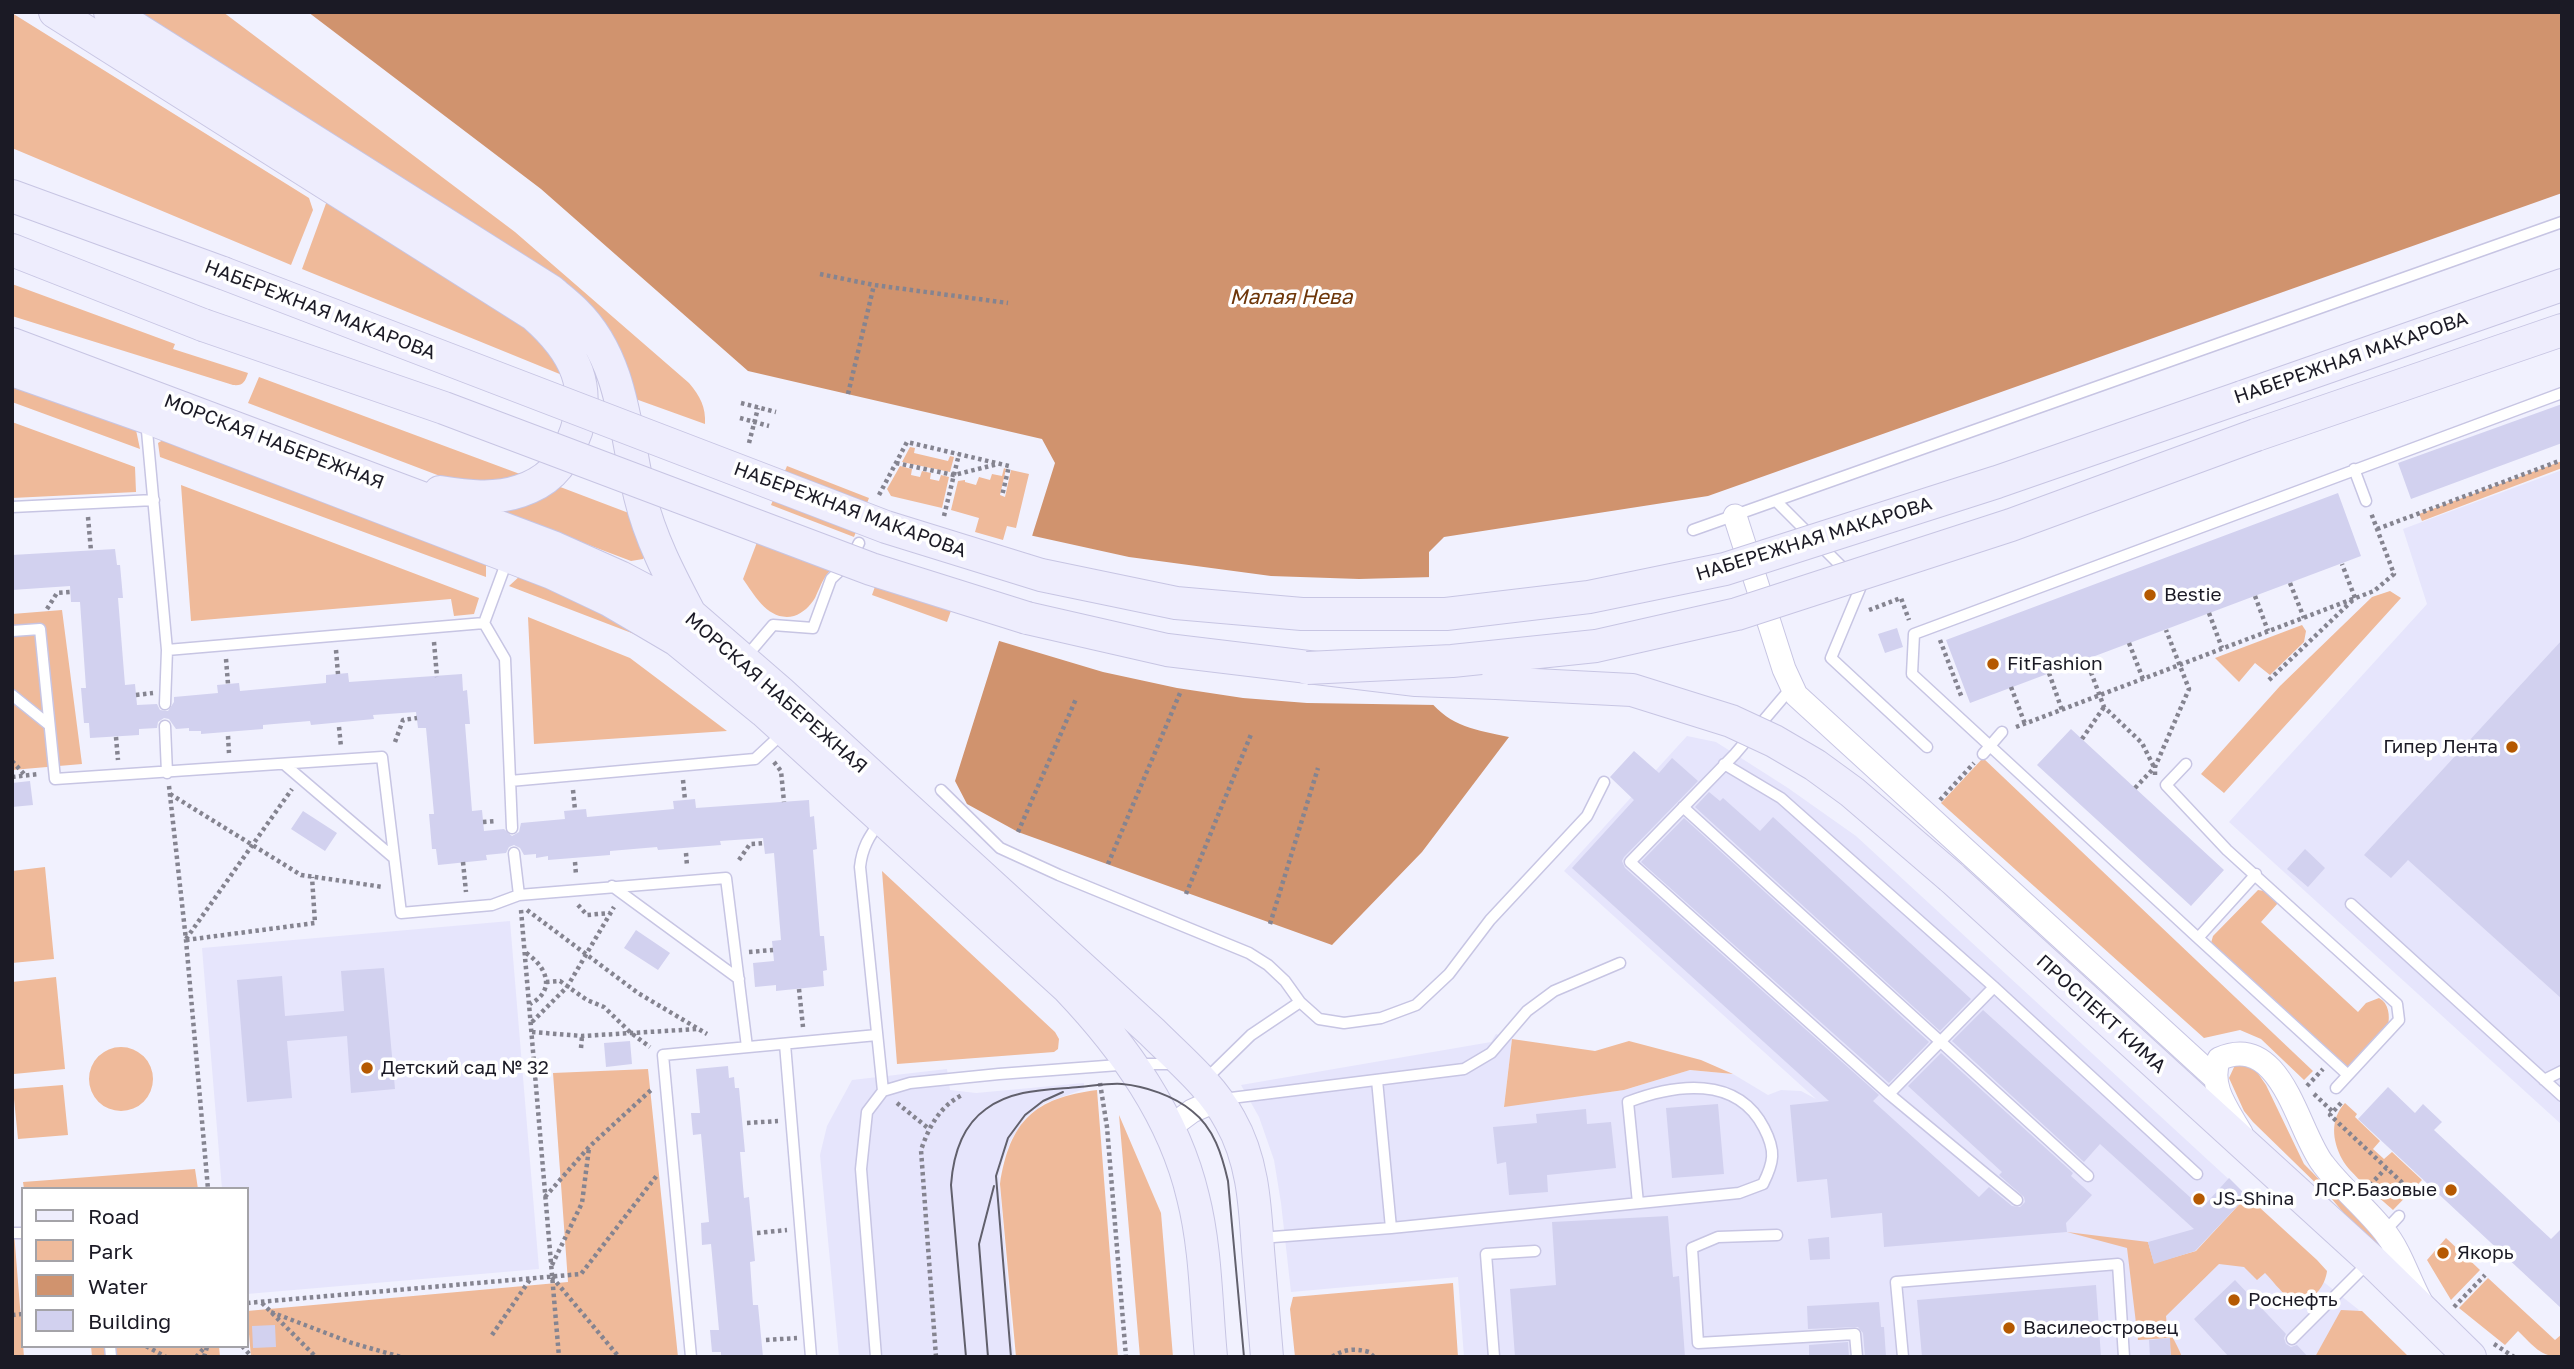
<!DOCTYPE html>
<html>
<head>
<meta charset="utf-8">
<style>
  body { margin:0 }
  #map { position:relative; width:2574px; height:1369px; overflow:hidden; background:#f1f1fe; font-family:"Golos Text",sans-serif }
  canvas { display:block }
  .frame { position:absolute; inset:0; border:14px solid #1b1a25; pointer-events:none }
  .legend { position:absolute; left:21px; top:1187px; width:228px; height:161px; box-sizing:border-box; background:#fff; border:2px solid #a4a3a8; margin:0; padding:9px 12px; list-style:none; font-size:21px; color:#1b1a25 }
  .legend li { display:flex; align-items:center; gap:14px; height:35px }
  .legend b { width:35px; border:2px solid #a4a3a8 }
</style>
</head>
<body>
<div id="map">
<canvas width="2574" height="1369"></canvas>
<div class="frame"></div>
<ul class="legend">
<li><b style="height:9px;background:#eeedfd"></b>Road</li>
<li><b style="height:19px;background:#efba9a"></b>Park</li>
<li><b style="height:19px;background:#d0936e"></b>Water</li>
<li><b style="height:19px;background:#d2d1ef"></b>Building</li>
</ul>
</div>
<script>
const ctx = document.querySelector('canvas').getContext('2d');
ctx.lineJoin = 'round';
function paint(path, color) { ctx.fillStyle = color; ctx.fill(path, 'evenodd'); }
function stroke(path, color, width, dash) { ctx.strokeStyle = color; ctx.lineWidth = width; ctx.lineCap = dash ? 'butt' : 'round'; ctx.setLineDash(dash || []); ctx.stroke(path); }
function label(font, color, halo, rows, align = 'center') {
  ctx.font = font + ' "Golos Text",sans-serif'; ctx.lineWidth = 7; ctx.setLineDash([]); ctx.textBaseline = 'middle'; ctx.strokeStyle = halo; ctx.fillStyle = color; for (const [text, x, y, turn = 0] of rows) {
    ctx.save(); ctx.translate(x, y); ctx.rotate((+turn || 0) * Math.PI / 180); ctx.textAlign = isNaN(turn) ? turn : align; if (halo) ctx.strokeText(text, 0, 0); ctx.fillText(text, 0, 0); ctx.restore();
  }
}
paint(new Path2D(`
  M2562,470V1125L2229,822L2427,604L2403,529Z
  M1687,736L1716,742L1788,788L1856,836L2247,1196L2196,1251L2168,1259L2268,1238L2359,1310L2330,1357H1464L1458,1277L1291,1292L1281,1203L1274,1160L1259,1117L1241,1085L1491,1042L1496,1034L1512,1039L1504,1106L1624,1090L1690,1070L1733,1074L1768,1095L1781,1090L1801,1091L1816,1099L1564,871Z
  M510,921L539,1269L247,1294V1189H222L202,948Z
  M947,1069L950,1090L976,1093L1084,1083V1089L1045,1103L1026,1117L1011,1140L1003,1160L999,1176L1014,1357H839L820,1155L827,1126L852,1080Z`), '#e6e5fc');
paint(new Path2D(`
  M133,12H223L515,232L689,383C700,396 706,407 705,424L630,397L621,367Z
  M12,13L309,198L313,210L291,265L12,148Z
  M328,198L528,324L567,377L302,269Z
  M12,284L175,344L173,349L248,373C245,382 243,386 233,385L12,316Z
  M259,377L528,477C498,486 470,485 440,476L248,403Z
  M12,385L136,430L140,449L12,402Z
  M12,422L135,467L136,492L12,498Z
  M163,440L486,562V577L160,457L158,443Z
  M910,447L915,448L914,453L948,461L950,456L954,457L950,472L902,462Z
  M2562,461V468L2422,521L2419,514Z
  M787,466L869,498L854,537L771,505Z
  M900,466L912,469L911,475L920,477L922,471L931,473L930,479L939,481L941,475L949,477L942,508L891,496L887,489Z
  M1004,468L1006,469L1000,495L1005,497L1011,470L1029,474L1016,528L1007,526L1003,540L975,532L979,518L951,510L958,481L965,480V482L976,485L979,477L990,480L992,474L1002,476Z
  M181,485L479,598L474,614L454,616L451,599L191,621Z
  M555,485L634,515L646,555L643,559L631,561L502,512V510Z
  M767,516L840,562C824,574 823,581 815,598C810,606 803,613 794,616C769,622 755,596 743,579Z
  M884,561L959,588L947,622L872,595Z
  M521,575L597,610L642,637L509,586Z
  M2390,591L2401,598L2224,793L2201,774L2280,686L2372,597Z
  M62,610L82,764L12,770V614Z
  M528,617L630,658L727,731L534,744Z
  M2302,625L2306,631L2304,642L2270,675L2255,663L2239,682L2215,658Z
  M1983,758L2313,1071L2304,1080L2261,1039L2240,1030L2204,1038L1941,803Z
  M45,867L54,959L12,963V871Z
  M882,871L1055,1032L1059,1039L1058,1049L1054,1052L897,1064Z
  M2258,890L2264,891L2278,903L2261,922L2358,1012L2366,1003L2379,998C2389,1003 2390,1016 2388,1026L2349,1071L2211,943L2213,936Z
  M56,977L65,1069L14,1074L12,982Z
  M1512,1039L1595,1051L1629,1041L1701,1060L1733,1074L1690,1070L1624,1090L1504,1107Z
  M89 1079a32 32 0 1 1 64 0a32 32 0 1 1-64 0Z
  M2235,1065L2250,1066L2257,1072L2266,1085L2304,1164L2374,1235L2384,1247L2392,1270L2331,1198L2253,1122L2244,1111L2229,1078Z
  M648,1069L678,1357H251L247,1311L568,1282L553,1073Z
  M63,1085L68,1135L18,1139L13,1089Z
  M1097,1090L1118,1357H1016L1000,1184C1010,1121 1034,1098 1097,1090Z
  M2345,1103L2357,1114L2355,1117L2380,1141L2373,1149L2384,1159L2392,1152L2422,1180L2393,1210C2380,1198 2349,1173 2342,1159C2332,1140 2330,1119 2345,1103Z
  M1119,1115L1161,1213L1173,1357H1140Z
  M195,1169L198,1189H24L23,1182Z
  M2247,1196L2317,1260L2327,1271C2325,1289 2307,1310 2288,1297C2280,1291 2272,1280 2265,1273L2257,1280L2244,1267L2219,1264L2166,1316C2166,1329 2177,1343 2182,1357H2171L2169,1338L2138,1340L2127,1248L2067,1232L2148,1242L2154,1263L2196,1251Z
  M12,1207L24,1357H12Z
  M2446,1238L2480,1270L2451,1300L2427,1260Z
  M2488,1278L2555,1340L2562,1334V1357C2540,1357 2534,1346 2518,1331L2505,1345L2459,1308Z
  M1453,1283L1458,1357H1295L1290,1309L1293,1297Z
  M2341,1310L2362,1311L2409,1357H2315Z
  M91,1346H219L220,1357H92Z`), '#efba9a');
paint(new Path2D(`
  M308,12H2562V193L1708,496L1444,537L1429,552V700C1451,727 1476,730 1509,737L1422,852L1332,945L1018,832L967,804L955,781L1055,463L1042,439L748,371L541,189Z`), '#d0936e');
paint(new Path2D(`
  M1029,535L1129,557L1271,576L1359,579L1433,577V699L1437,705L1307,703L1243,698L1177,688L1103,672L996,640Z`), '#f1f1fe');
paint(new Path2D(`
  M2562,404V443L2411,499L2398,463Z
  M2338,493L2361,556L1970,703L1946,640Z
  M115,549L117,565H120L123,598H118L125,685L135,684L137,705L157,704L160,710L168,711L174,702V697L218,693L217,685L239,683L240,691L326,683V675L348,673L349,682L462,674L463,691L467,690L470,724H465L472,811L482,810L484,831L504,829L512,836L519,832L521,823L565,819L564,811L586,809L587,817L674,809L673,801L685,800L695,799L696,808L809,800L810,817L814,816L817,849L813,850L820,936H824L827,970L823,971L824,986L776,991V985L755,987L753,963L774,961L772,941L781,940L774,853L765,854L763,838L720,841L721,845L658,850L657,847L610,851V855L548,860V856L536,858V854L524,855L520,848L514,845L509,847L506,853L486,855L487,860L438,865L436,849H432L429,814H434L426,728H418L416,712L373,715L374,719L311,725L310,721L274,724L263,725V729L201,734V731H189V728L176,729L169,719L164,718L158,722L157,728L139,729V735L90,738L89,723H84L81,688H86L80,602H71L70,586L12,590V555Z
  M1897,628L1903,647L1885,653L1878,634Z
  M2562,640V999L2408,860L2391,878L2364,855Z
  M2071,729L2224,870L2191,906L2037,765Z
  M1634,751L1659,773L1672,758L1698,781L1624,857L1622,861L1625,868L1879,1095L1873,1101L1979,1197L1989,1187L2012,1206L2020,1207L2025,1202L2024,1197L1999,1175L2002,1172L1908,1086L1941,1053L2073,1173L2071,1176L2092,1195L2066,1223L2067,1232L1884,1247L1882,1213L1831,1218L1827,1179L1797,1182L1790,1105L1829,1101L1572,868L1634,800L1610,777Z
  M30,781L33,805L12,807V783Z
  M1709,792L1720,801L1723,798L1760,831L1773,817L1971,999L1940,1031L1695,807Z
  M303,811L337,833L325,851L291,829Z
  M1684,818L1929,1042L1889,1083L1641,862Z
  M2305,849L2325,868L2308,887L2287,869Z
  M636,930L670,953L658,970L624,948Z
  M384,968L395,1089L351,1093L347,1036L287,1041L292,1098L247,1102L237,980L282,976L285,1016L344,1011L341,971Z
  M1983,1010L2202,1208L2229,1178L2247,1196L2195,1251L2154,1264L2148,1242L2194,1229L2100,1144L2084,1162L1952,1041Z
  M630,1041L632,1064L606,1067L604,1043Z
  M728,1066L729,1078L734,1077L735,1088H739L745,1152H740L744,1198L749,1197L755,1261L750,1262L753,1305H758L763,1357H721V1352H712L710,1330H719L711,1244L702,1245L701,1223L709,1222L701,1134L693,1135L691,1113H700L696,1069Z
  M2388,1087L2415,1113L2423,1104L2442,1122L2434,1130L2551,1239L2562,1228V1309L2358,1119Z
  M1718,1104L1724,1174L1672,1178L1666,1108Z
  M1586,1109L1587,1124L1611,1122L1616,1168L1547,1175L1548,1192L1509,1195L1506,1162L1497,1164L1493,1127L1537,1123L1536,1114Z
  M1668,1216L1673,1277L1679,1276L1685,1357H1515L1510,1289L1556,1285L1552,1222Z
  M1829,1237L1830,1259L1810,1260L1808,1239Z
  M2235,1280L2286,1334L2284,1338L2286,1344L2291,1347L2297,1345L2308,1357H2229L2194,1319Z
  M2096,1285L2101,1357H1922L1917,1300Z
  M1879,1302L1881,1327H1884L1886,1357H1865L1863,1333L1858,1327L1808,1329L1807,1306Z
  M275,1325L276,1347L253,1348L252,1326Z
  M2170,1338L2171,1357H2150L2149,1340Z
  M1848,1342L1849,1357H1809V1345Z`), '#d2d1ef');
const lane = new Path2D(`
  M150,421L147,431L167,650L165,704
  M2354,469L2366,501
  M1776,501L1861,586L1831,658L1927,747
  M12,507L154,500
  M1693,530L2562,222
  M508,558L484,623L505,659L512,828
  M12,631L40,629L55,779L382,757L401,913L492,905L519,895L726,878L747,1047
  M167,650L484,623
  M745,658L773,625L813,628L831,579L850,561L859,543
  M1792,687L1735,754L1630,862L1889,1094L2017,1200
  M12,695L48,724
  M165,726L167,773
  M1983,754L2002,732
  M284,764L394,858
  M1724,764L1781,798L1994,987L2197,1174
  M2186,764L2166,785L2227,850L2397,1004L2399,1020L2336,1088
  M510,781L755,759L784,732
  M941,790L1000,848L1059,875L1249,953L1268,965L1285,981L1300,1002L1319,1019L1344,1023L1381,1018L1416,1005L1449,974L1490,920L1587,816L1604,782
  M1683,807L2088,1176
  M881,821C869,836 862,848 860,867L883,1091
  M514,853L519,895
  M2256,874L2198,938L2348,1075
  M612,886L739,979
  M2351,904L2562,1096
  M2198,938L1912,674L1914,634L2562,393
  M785,1044L811,1357
  M1205,1080L1251,1035L1300,1002
  M1377,1080L1391,1228
  M2544,1080L2562,1071
  M1889,1094L1994,987
  M1223,1099L1464,1069L1491,1053L1527,1011L1554,991L1620,963
  M2384,1232L2399,1216
  M12,1233H23
  M1777,1235L1718,1237L1692,1248L1698,1343L1855,1334L1857,1357
  M1260,1238L1391,1228L1739,1193L1763,1184C1774,1162 1776,1151 1764,1128C1737,1075 1675,1084 1628,1102L1638,1203
  M2292,1339L2369,1262
  M110,1346L111,1357
  M691,1357L663,1055L877,1035
  M876,1357L861,1169L867,1112L883,1091L910,1083L999,1074L1132,1064H1175
  M1494,1357L1486,1254L1535,1251
  M1903,1357L1896,1282L2118,1264L2124,1357`);
const street = new Path2D(`
  M1735,516L1784,669L1796,695L2215,1078
  M1169,1128L1192,1111L1217,1100
  M2241,1133C2228,1110 2208,1086 2219,1059C2282,1031 2297,1131 2323,1164C2341,1188 2365,1207 2384,1231C2401,1252 2408,1278 2421,1302`);
const secondary = new Path2D(`
  M55,12L534,315C575,351 595,389 572,442C561,467 547,482 520,491C494,500 466,496 440,492
  M110,12L551,291C559,298 568,305 575,312C624,360 625,433 640,496C650,538 670,576 690,614
  M12,196L223,273
  M12,250L203,325
  M12,344L555,548L620,577L690,614L780,692L1152,1032C1179,1059 1212,1086 1230,1120C1253,1160 1255,1205 1258,1250C1261,1285 1264,1321 1267,1357
  M12,370L151,419L552,573L609,600L677,640L764,711L1068,988C1124,1047 1174,1116 1193,1197C1206,1248 1206,1304 1211,1357
  M2242,397L2562,285
  M2256,435L2562,330
  M1027,618L1167,650L1416,680L1496,683
  M1951,877L2371,1260L2470,1357`);
stroke(lane, '#c7c5e3', 13);
stroke(street, '#c7c5e3', 25);
stroke(secondary, '#c7c5e3', 34);
stroke(new Path2D(`
  M820,274L874,285L1008,303
  M848,394L874,285
  M741,403L776,412
  M740,418L769,426
  M749,443L758,408
  M896,463L954,475L998,464
  M879,495L907,442L1009,466L1002,496
  M944,516L959,454
  M88,517L91,551
  M2377,529L2562,460
  M2290,583L2304,618
  M2255,596L2268,631
  M47,609L57,593L70,592
  M1869,610L1901,598L1909,620
  M2209,613L2222,648
  M1940,640L1962,698
  M434,642L437,677
  M2129,643L2143,679
  M336,650L338,674
  M226,659L228,684
  M2086,659L2104,707L2142,743L2154,767
  M2049,673L2062,710
  M2269,680L2355,598L2342,564
  M2011,687L2025,724
  M136,695L153,693
  M339,727L341,747
  M2016,727L2374,591L2394,574L2371,513
  M228,736L229,753
  M116,737L118,760
  M2082,739L2104,707
  M395,742L403,720L417,718
  M12,761L26,776
  M774,762L781,771L784,802
  M2155,775V767L2189,689L2166,630
  M12,777L39,774
  M683,780L685,800
  M169,786L186,940L208,1189
  M2135,788L2154,768
  M573,790L575,810
  M170,794L301,875L383,887
  M1940,800L1974,763
  M483,822L496,821
  M1018,832L1076,699
  M686,853L687,866
  M739,860L750,844L764,843
  M463,862L466,892
  M575,862L576,875
  M1108,864L1180,693
  M1186,894L1252,732
  M578,905L587,915L610,913
  M521,910L559,1357
  M527,910L638,993L707,1034
  M1270,924L1318,768
  M186,939L292,789
  M186,940L315,923L312,877
  M749,952L773,950
  M526,953C546,966 557,990 530,1004
  M546,982L560,981L587,1000L604,1007L631,1033L650,1047
  M799,989L803,1027
  M532,1022L567,987L614,907
  M532,1032L582,1036L698,1029
  M581,1048L582,1036
  M1100,1083L1107,1127L1126,1357
  M2307,1086L2323,1069
  M2314,1094L2333,1112
  M897,1103L928,1128
  M2341,1103L2330,1115L2411,1191
  M747,1123L778,1121
  M2370,1185L2386,1168
  M545,1197L589,1147L651,1090
  M757,1233L787,1230
  M552,1265L582,1203L589,1148
  M552,1277L619,1357
  M247,1303L581,1274L658,1174
  M262,1303L316,1357
  M2454,1307L2485,1275
  M271,1312L352,1343L401,1357
  M12,1315L23,1314
  M492,1335L531,1278
  M766,1340L797,1338
  M2494,1344L2514,1357
  M146,1346L166,1357
  M242,1346L252,1357
  M196,1357L206,1346
  M204,1357L207,1347
  M936,1357L921,1150C929,1127 939,1107 962,1095
  M1332,1357C1344,1349 1355,1348 1369,1352L1374,1357`), '#858490', 4.5, [3.5, 3.5]);
stroke(lane, '#fff', 10);
stroke(street, '#fff', 23);
stroke(secondary, '#eeedfd', 32);
stroke(new Path2D(`
  M966,1357L951,1185C953,1157 962,1126 986,1109C1013,1089 1047,1090 1079,1087C1093,1086 1108,1083 1122,1084C1145,1086 1174,1096 1192,1111C1214,1128 1222,1155 1228,1181L1244,1357
  M988,1357L979,1244L994,1186
  M1011,1357L996,1176L1008,1138L1025,1115L1043,1101L1063,1092`), '#61606c', 2);
const secondaryBridge = new Path2D(`
  M223,273L886,527L1041,575L1176,603L1302,614H1446L1589,597L1725,569L1997,482L2242,397
  M203,325L444,408L871,569L1027,618
  M1307,668L1452,661L1596,646L1737,614L2011,525L2256,435
  M1496,683L1632,690L1731,721L1774,741L1815,765L1852,792L1951,877`);
stroke(secondaryBridge, '#c7c5e3', 34, []);
stroke(secondaryBridge, '#eeedfd', 32);
for (const [x, y, r, color] of [
  [2150,595,7,"#b55901"],
  [1993,664,7,"#b55901"],
  [2512,747,7,"#b55901"],
  [367,1068,7,"#b55901"],
  [2451,1190,7,"#b55901"],
  [2199,1199,7,"#b55901"],
  [2443,1253,7,"#b55901"],
  [2234,1300,7,"#b55901"],
  [2009,1328,7,"#b55901"]
]) { const dot = new Path2D(); dot.arc(x, y, r, 0, 2 * Math.PI); ctx.fillStyle = color; ctx.fill(dot); stroke(dot, '#fff', 2.5); }
label('19px', '#1b1a25', '#fff', [
  ["НАБЕРЕЖНАЯ МАКАРОВА",320,310,21],
  ["НАБЕРЕЖНАЯ МАКАРОВА",2351,358,-19],
  ["МОРСКАЯ НАБЕРЕЖНАЯ",274,442,21],
  ["НАБЕРЕЖНАЯ МАКАРОВА",850,510,20],
  ["НАБЕРЕЖНАЯ МАКАРОВА",1814,539,-17],
  ["МОРСКАЯ НАБЕРЕЖНАЯ",776,693,41],
  ["ПРОСПЕКТ КИМА",2101,1014,42]
]);
label('19px', '#1b1a25', '#fff', [
  ["Bestie",2164,595],
  ["FitFashion",2007,664],
  ["Гипер Лента",2498,747,"right"],
  ["Детский сад № 32",381,1068],
  ["ЛСР.Базовые",2437,1190,"right"],
  ["JS-Shina",2213,1199],
  ["Якорь",2457,1253],
  ["Роснефть",2248,1300],
  ["Василеостровец",2023,1328]
], 'left');
label('italic 21px', '#6e3609', '#fff', [
  ["Малая Нева",1291,297]
]);
</script>
</body>
</html>
